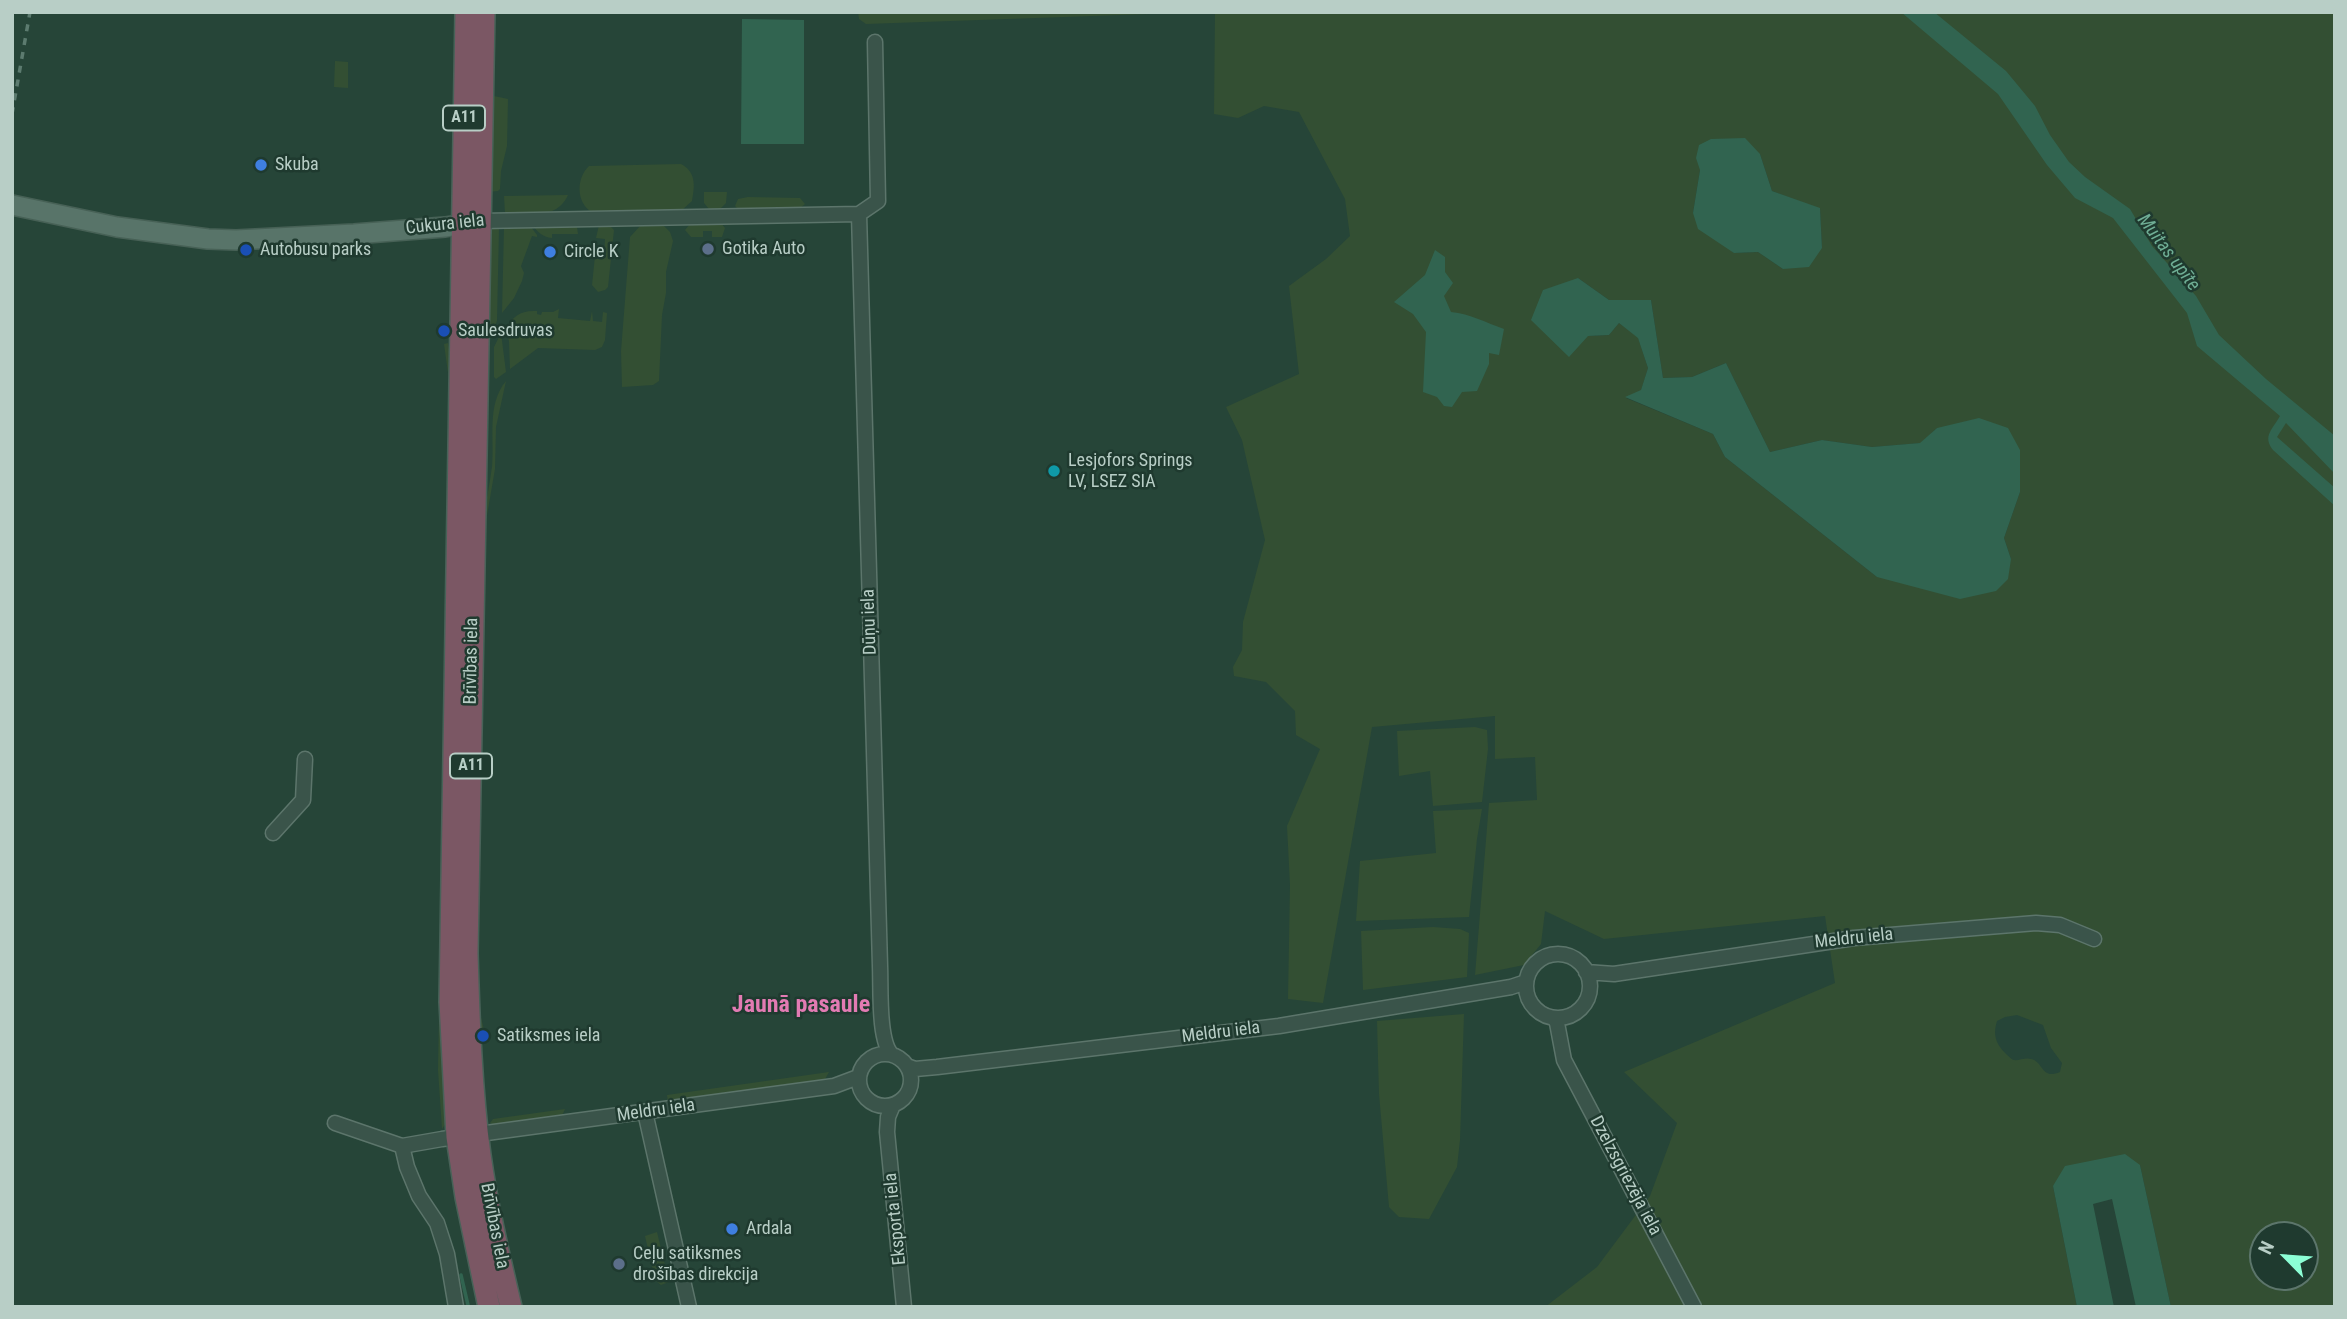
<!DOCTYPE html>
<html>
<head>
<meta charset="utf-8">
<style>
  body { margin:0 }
  #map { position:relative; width:2347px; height:1319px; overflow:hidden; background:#264538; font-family:"Roboto Condensed",sans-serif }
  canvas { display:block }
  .frame { position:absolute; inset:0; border:14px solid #b8cec6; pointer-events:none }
  .north { position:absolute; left:2249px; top:1221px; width:70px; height:70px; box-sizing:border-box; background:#1f3a2f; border:2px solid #5c756b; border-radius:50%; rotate:295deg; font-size:19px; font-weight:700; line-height:28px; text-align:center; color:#b8cec6 }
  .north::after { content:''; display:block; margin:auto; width:24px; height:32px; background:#8cfed5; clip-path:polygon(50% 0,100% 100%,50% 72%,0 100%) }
</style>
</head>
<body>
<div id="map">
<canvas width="2347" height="1319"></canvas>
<div class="frame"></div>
<div class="north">N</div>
</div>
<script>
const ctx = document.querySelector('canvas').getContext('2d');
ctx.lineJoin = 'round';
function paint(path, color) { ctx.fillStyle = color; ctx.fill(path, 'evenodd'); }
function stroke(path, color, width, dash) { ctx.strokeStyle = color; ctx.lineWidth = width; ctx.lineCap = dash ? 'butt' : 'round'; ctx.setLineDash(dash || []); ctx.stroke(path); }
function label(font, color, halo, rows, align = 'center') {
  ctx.font = font + ' "Roboto Condensed",sans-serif'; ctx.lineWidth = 5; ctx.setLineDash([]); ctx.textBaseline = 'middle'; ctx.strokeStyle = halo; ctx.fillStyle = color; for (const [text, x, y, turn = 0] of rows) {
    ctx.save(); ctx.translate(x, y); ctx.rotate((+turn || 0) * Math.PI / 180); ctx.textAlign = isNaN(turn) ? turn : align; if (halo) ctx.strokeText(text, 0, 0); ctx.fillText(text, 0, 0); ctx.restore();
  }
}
paint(new Path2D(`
  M858,12H1206L866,24L859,19Z
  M1215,12H2335V1307H2171L2140,1165L2053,1186L2077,1307H1545L1597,1267L1650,1196L1677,1123L1624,1072L1835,983L1825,916L1604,939L1545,911L1541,944L1524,965L1475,975L1489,803L1537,800L1535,757L1495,759V716L1372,727L1323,1003L1288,999L1290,885L1287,826L1320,749L1296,735L1295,711L1266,682L1234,676L1233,667L1242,650L1243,622L1265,540L1242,440L1226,407L1299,374L1289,286L1326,259L1350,236L1345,199L1299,112L1264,106L1238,118L1214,114ZM1760,154L1772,191L1820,209L1822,248L1783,269L1758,252L1734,253L1693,213L1700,170ZM1578,278L1609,300H1651L1663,378L1692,377L1726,363L1770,452L1822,440L1872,447L1921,443L1937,428L2020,492L2004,538L2011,559L1877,577L1725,457L1713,434L1626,398L1641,391L1648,368L1638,337L1619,323L1609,335L1588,336ZM2017,1015L2043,1025L2051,1048L2062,1063L2060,1072C2041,1080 2044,1062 2031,1059C2025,1057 2019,1061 2013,1060C2000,1049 1991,1040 1997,1021L2005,1017ZM2263,1235H2305V1277H2263Z
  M335,61L348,62V88L334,87Z
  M494,96L508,99L507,146L501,171L500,189L498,191L488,192V144Z
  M681,164C696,172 695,185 692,201L682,210L592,212C576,203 576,178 589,166Z
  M704,192H727L726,203L719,210L709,209L704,203Z
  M568,195C557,220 528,214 505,214L504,196Z
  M748,197L800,198L805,204L799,209L739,210L735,206L738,199Z
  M721,223L725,228L722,237H712V231H703V237H691L685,230L690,224Z
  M608,224L614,230L608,287L605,290L598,292L592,285L595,256H604L605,239L596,238L599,225Z
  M651,224L663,225L670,232L673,241L666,272V293L662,315L659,381L653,385L622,387L621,351L630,237L641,225Z
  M532,225H574L577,227L578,234H552V238C542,237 538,232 532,225Z
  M494,227L499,228L497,321L488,342L489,232Z
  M504,227H531L537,235V237L532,236L521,266L524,273L522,281L514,298L502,313Z
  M559,309L558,318L590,321L592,311L593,321L602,322L603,312L607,313L605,340L602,347L595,350L538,348L510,369L509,341L505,329C514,316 520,310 537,311V314L541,315L542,312H553Z
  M501,333L506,372L496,379L494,377V347Z
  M448,343L452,366L446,1123L442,1129L438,1070L450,387L444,344Z
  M506,381L496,427L495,469L485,527L476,943L478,1005L485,1034H481L475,1009L481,528C485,508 489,488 492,467C495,439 486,405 506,381Z
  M1475,727L1487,730L1488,749L1482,802L1433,806L1430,771L1399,776L1397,731Z
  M1482,809L1477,839L1469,917L1356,921L1360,861L1436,853L1433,811Z
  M1433,927L1460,929L1469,933L1467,977L1363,990L1361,931Z
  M1464,1014L1460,1140L1457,1167L1429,1219L1399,1217L1389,1207L1379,1094L1377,1021Z
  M829,1072L824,1081L668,1102L667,1095Z
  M565,1109L561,1118L496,1126L490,1123L493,1119Z
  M657,1232L669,1282L661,1285L655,1280L645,1236Z`), '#334f33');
paint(new Path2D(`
  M1901,12H1934L2006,71L2035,106L2050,135L2069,162L2085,177L2130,209L2152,246L2196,296L2219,335L2266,379L2335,436V474L2286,423L2277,437L2335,488V506L2273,450C2262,436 2273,429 2280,416L2197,346L2187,313L2113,218L2075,198L2047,165L1998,94Z
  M742,19L804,20V144H741Z
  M1745,138L1760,154L1772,191L1820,208L1822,248L1809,267L1783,269L1758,252L1734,253L1698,229L1693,213L1700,170L1696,158L1699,145L1711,139Z
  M1435,250L1445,257V272L1453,283L1444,296L1451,312C1471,314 1484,322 1504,329L1499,355L1489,353V364L1477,391L1462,392L1452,407L1444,406L1437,397L1423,392L1426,332L1413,314L1394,302L1425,275Z
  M1578,278L1609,300H1651L1663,378L1692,377L1726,363L1770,452L1822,440L1872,447L1920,443L1937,428L1979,418L2008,428L2020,450V492L2004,538L2011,559L2008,579L1996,591L1960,599L1877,577L1725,457L1713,434L1625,397L1641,390L1648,368L1638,338L1619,323L1609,335L1588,336L1569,357L1531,320L1543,290Z
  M2125,1154L2140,1165L2171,1307H2136L2112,1199L2093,1204L2114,1307H2077L2053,1186L2065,1166Z`), '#316450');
stroke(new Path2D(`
  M461,1275L468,1305`), '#316450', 3.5);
const minor = new Path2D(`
  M859,214L880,966C881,987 878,1041 892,1055
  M481,221L859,214L878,201L875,42
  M273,833L303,800L305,759
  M1526 986a32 32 0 1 1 64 0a32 32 0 1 1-64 0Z
  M1586,972L1614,974L1854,938L2036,923L2060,925L2094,939
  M1554,1018L1557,1023L1564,1060L1694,1307
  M859 1080a26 26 0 1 1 52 0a26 26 0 1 1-52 0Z
  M907,1066L915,1069L937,1067L1279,1026L1511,987L1526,982
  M893,1105L888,1117L887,1132L904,1307
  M645,1112L689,1307
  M335,1123L402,1146L442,1139L834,1086L858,1077
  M402,1146L407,1167L419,1196L437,1223L447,1254L456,1307`);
const major = new Path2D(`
  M12,205L117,227L208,239L236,240L354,234L445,227L476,222`);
const highway = new Path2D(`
  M466,12L450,1002L457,1137L466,1197L489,1307
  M484,12L467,953C469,1020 471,1088 480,1155C487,1206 499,1256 511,1307`);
stroke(minor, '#5c756b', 17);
stroke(major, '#476156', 22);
stroke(highway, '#486258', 24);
stroke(minor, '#3a544a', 14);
stroke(major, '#587469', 19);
stroke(highway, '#7b5764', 21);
stroke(new Path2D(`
  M12,114L30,12`), '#5c7b6f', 3.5, [7, 7]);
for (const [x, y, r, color] of [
  [261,165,7,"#3f7fe0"],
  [708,249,7,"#5c6f8a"],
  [246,250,7,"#1a4fb4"],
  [550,252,7,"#3f7fe0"],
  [444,331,7,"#1a4fb4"],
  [1054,471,7,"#0f9aa8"],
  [483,1036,7,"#1a4fb4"],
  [732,1229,7,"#3f7fe0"],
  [619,1264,7,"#5c6f8a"]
]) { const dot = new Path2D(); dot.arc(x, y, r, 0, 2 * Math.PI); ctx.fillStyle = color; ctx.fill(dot); stroke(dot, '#1f3a2f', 2.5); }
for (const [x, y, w] of [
  [464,118,42],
  [471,766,42]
]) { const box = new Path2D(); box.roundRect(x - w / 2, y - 12.5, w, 25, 5); ctx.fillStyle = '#1f3a2f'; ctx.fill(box); stroke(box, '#b8cec6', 2); }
label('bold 16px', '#b8cec6', null, [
  ["A11",464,118],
  ["A11",471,766]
]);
label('18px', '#b8cec6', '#1f3a2f', [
  ["Skuba",275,165],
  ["Gotika Auto",722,249],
  ["Autobusu parks",260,250],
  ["Circle K",564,252],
  ["Saulesdruvas",458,331],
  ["Lesjofors Springs",1068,461],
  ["LV, LSEZ SIA",1068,482],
  ["Satiksmes iela",497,1036],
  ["Ardala",746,1229],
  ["Ceļu satiksmes",633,1254],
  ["drošības direkcija",633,1275]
], 'left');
label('18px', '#b8cec6', '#1f3a2f', [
  ["Cukura iela",445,225,-6],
  ["Dūņu iela",870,622,-92],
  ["Brīvības iela",472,661,-89],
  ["Meldru iela",1854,939,-6],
  ["Meldru iela",1221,1033,-7],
  ["Meldru iela",656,1111,-8],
  ["Dzelzsgriezēja iela",1625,1176,62],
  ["Eksporta iela",896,1219,-96],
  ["Brīvības iela",494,1226,79]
]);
label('italic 19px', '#6fae95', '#1f3a2f', [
  ["Muitas upīte",2168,253,53]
]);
label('bold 24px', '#e27bb3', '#1f3a2f', [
  ["Jaunā pasaule",801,1006]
]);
</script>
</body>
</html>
